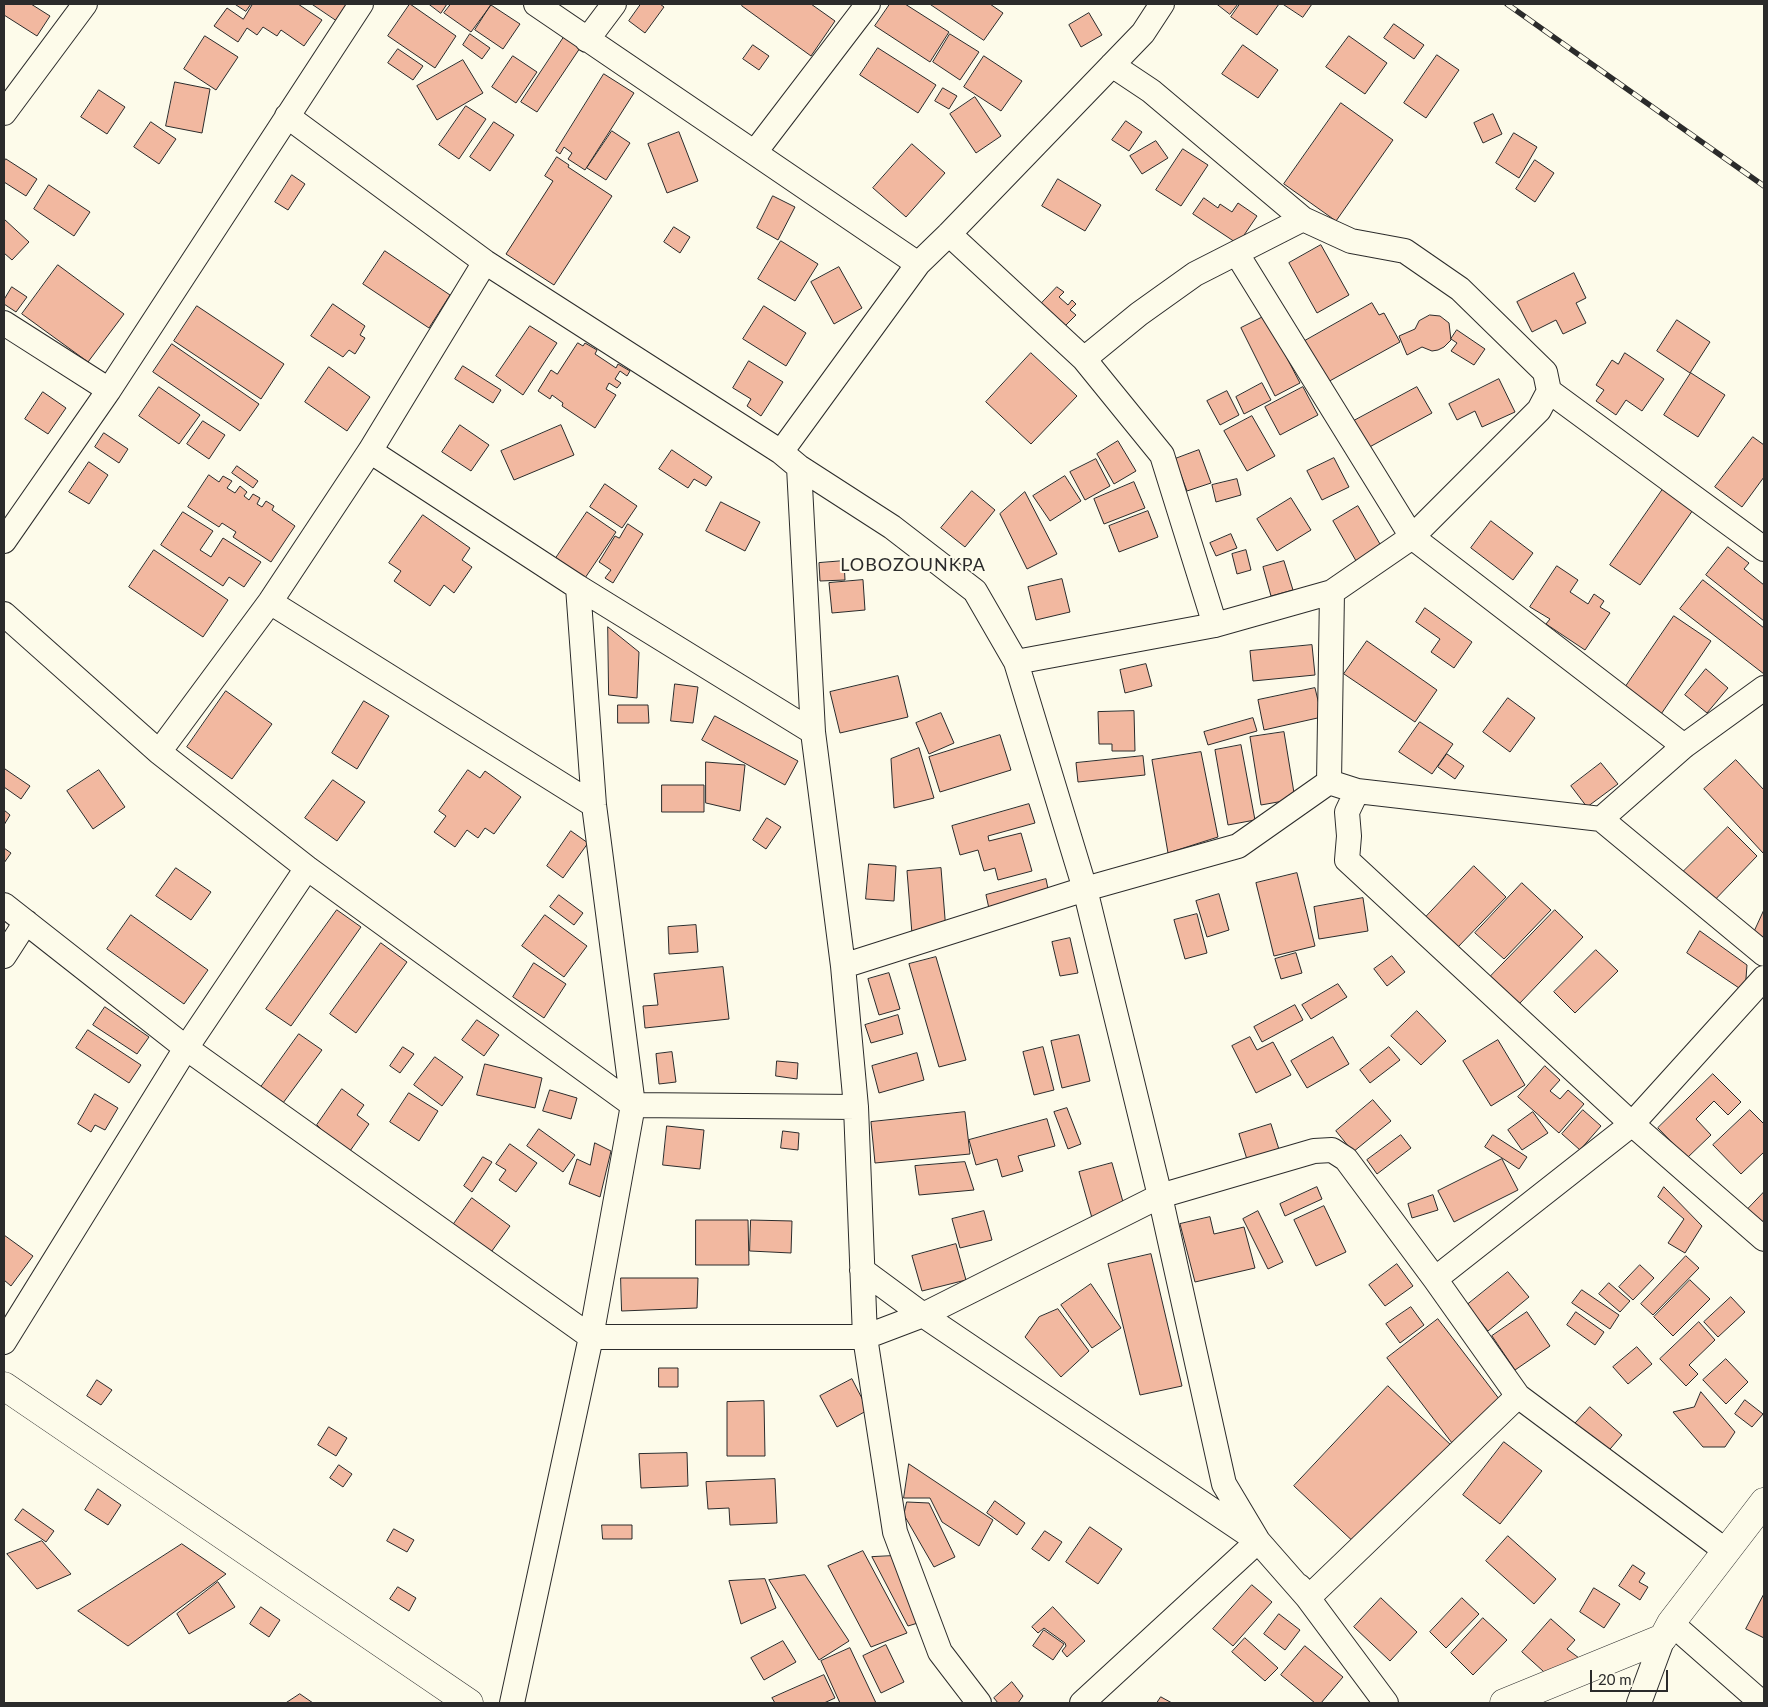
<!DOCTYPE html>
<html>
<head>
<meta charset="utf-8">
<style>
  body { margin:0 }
  #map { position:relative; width:1768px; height:1707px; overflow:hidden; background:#fdfbea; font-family:Lato,sans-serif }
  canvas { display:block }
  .frame { position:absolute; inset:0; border:5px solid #2b2b2b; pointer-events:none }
  .scale { position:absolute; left:1590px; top:1670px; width:78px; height:22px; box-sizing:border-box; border:2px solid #2b2b2b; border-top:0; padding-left:6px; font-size:15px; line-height:18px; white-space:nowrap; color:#2b2b2b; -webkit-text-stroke:4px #fdfbea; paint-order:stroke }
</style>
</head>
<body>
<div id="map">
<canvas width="1768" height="1707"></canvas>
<div class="frame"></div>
<div class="scale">20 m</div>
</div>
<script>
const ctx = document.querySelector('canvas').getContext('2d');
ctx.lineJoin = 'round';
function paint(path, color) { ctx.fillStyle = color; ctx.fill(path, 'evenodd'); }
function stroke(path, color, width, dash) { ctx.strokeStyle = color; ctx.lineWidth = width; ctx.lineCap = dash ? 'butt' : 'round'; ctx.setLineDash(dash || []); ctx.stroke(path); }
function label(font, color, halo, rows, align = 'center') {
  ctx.font = font + ' Lato,sans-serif'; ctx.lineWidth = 4; ctx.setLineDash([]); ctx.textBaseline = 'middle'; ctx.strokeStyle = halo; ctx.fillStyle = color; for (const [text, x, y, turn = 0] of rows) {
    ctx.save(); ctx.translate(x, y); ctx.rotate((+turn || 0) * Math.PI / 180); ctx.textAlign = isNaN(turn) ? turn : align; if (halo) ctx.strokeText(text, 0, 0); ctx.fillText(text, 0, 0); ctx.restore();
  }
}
const building = new Path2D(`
  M4,4H31L50,16L37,36L4,15Z
  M235,4H251L246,11Z
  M253,4H298L322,20L304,46L281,30L277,36L263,27L257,35L247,28L238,42L214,26L227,8L243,19Z
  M312,4H347L336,20Z
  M410,4L456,36L435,68L388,36Z
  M429,4H447L441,13Z
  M451,4H490L491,5L471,32L444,13Z
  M641,4H660L664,7L645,33L629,21Z
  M743,4H811L835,21L811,56L742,6Z
  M890,4H905L949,32L930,62L875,26Z
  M930,4H990L1003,13L984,40Z
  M1217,4H1238L1230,14Z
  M1240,4H1279L1257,35L1231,17Z
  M1283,4H1312L1303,17Z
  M491,5L520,24L503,49L475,30Z
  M1089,13L1102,35L1081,47L1069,25Z
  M1394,24L1424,45L1414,59L1384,38Z
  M470,34L490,48L482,59L463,45Z
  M950,34L979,52L960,80L933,62Z
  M205,36L238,57L216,90L184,69Z
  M1349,36L1387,63L1365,94L1326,67Z
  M564,37L580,48L537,112L521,102Z
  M753,45L769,56L759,70L743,59Z
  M1243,45L1278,70L1258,98L1222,74Z
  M878,48L936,85L918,113L860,75Z
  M398,49L423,66L413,80L388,63Z
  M1437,55L1459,70L1426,118L1404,103Z
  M513,56L537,72L516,103L492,87Z
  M984,56L1022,81L1001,111L964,87Z
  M463,60L483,93L437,120L417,86Z
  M604,74L634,93L585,170L568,159L572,153L564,147L560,154L556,151Z
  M175,82L210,89L202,133L166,126Z
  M943,88L957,96L949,109L935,101Z
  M99,90L125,107L107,134L81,117Z
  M975,97L1001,136L976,153L950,114Z
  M1341,103L1393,140L1336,221L1284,184Z
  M466,106L486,119L459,159L439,145Z
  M1493,114L1502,134L1483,143L1474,123Z
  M1126,121L1142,132L1129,151L1112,140Z
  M151,122L176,139L159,164L134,147Z
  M494,122L514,135L490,171L470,157Z
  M612,131L630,143L606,180L587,168Z
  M679,132L698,181L667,193L648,144Z
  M1514,133L1537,147L1519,178L1496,163Z
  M1156,141L1168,158L1142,174L1130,156Z
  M912,144L945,173L906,217L873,188Z
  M1183,149L1208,165L1181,206L1156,190Z
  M557,157L569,165L568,167L612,196L554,285L506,254L553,181L545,176Z
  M6,159L37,179L26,196L4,182V162Z
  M1535,160L1554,173L1535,202L1516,189Z
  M292,175L305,184L288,210L275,202Z
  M1058,179L1101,205L1085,231L1042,206Z
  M49,185L90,212L74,236L34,209Z
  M773,196L795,207L778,240L757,228Z
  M1204,198L1218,208L1220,204L1232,212L1238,203L1257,216L1238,244L1193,214Z
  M4,219L29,242L12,260L4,253Z
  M674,227L690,237L680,253L664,242Z
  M781,241L818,264L795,301L758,279Z
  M1321,245L1349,295L1317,313L1289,263Z
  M385,251L450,295L429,328L363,284Z
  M58,265L124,314L88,362L22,314Z
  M839,267L862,308L834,324L811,282Z
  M1574,273L1586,298L1576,303L1586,323L1563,334L1556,320L1532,332L1517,302Z
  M12,287L27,297L16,312L4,304V300Z
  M1057,287L1064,292L1059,297L1068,305L1072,300L1076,304L1070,310L1076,315L1063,328L1039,306Z
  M1372,303L1379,315L1384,313L1400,342L1326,383L1303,342Z
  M333,304L365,326L360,335L365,338L355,354L349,350L343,357L311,336Z
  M197,306L284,364L261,399L174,341Z
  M764,306L806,333L786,366L743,339Z
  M1430,315L1440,316L1449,323L1451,340L1444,347L1438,350L1432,351L1422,347L1407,355L1399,336L1415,329L1419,321Z
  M1265,316L1300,383L1275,396L1241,328Z
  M1677,320L1710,342L1690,373L1657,351Z
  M530,326L557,343L523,395L496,376Z
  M1457,330L1485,349L1474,365L1451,351L1457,343L1451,339Z
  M578,343L583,346L585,343L597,350L595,354L616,368L618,364L630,371L627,376L620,371L615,379L621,383L617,388L609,383L606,389L616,395L595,428L562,406L563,403L552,395L550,399L538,391L551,370L557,374Z
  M172,344L259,404L240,431L153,372Z
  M1031,353L1077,396L1031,444L986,402Z
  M1625,353L1664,379L1642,411L1626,400L1616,415L1596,401L1604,390L1596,385L1612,360L1618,364Z
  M749,361L783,382L761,416L747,406L751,399L733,388Z
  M463,366L501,390L493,403L455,379Z
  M329,367L370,397L347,431L305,402Z
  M1691,373L1725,395L1698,437L1664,415Z
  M1499,379L1515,412L1482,427L1475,411L1457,420L1449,404Z
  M1262,383L1271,400L1244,414L1236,397Z
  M159,387L200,415L179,444L139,416Z
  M1303,387L1318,415L1280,435L1265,407Z
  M1417,387L1432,413L1364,450L1350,423Z
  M1227,391L1239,415L1220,425L1207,401Z
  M43,392L66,408L48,434L25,419Z
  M1252,416L1275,456L1247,471L1224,431Z
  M203,421L225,435L209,459L187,444Z
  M460,425L489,445L471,471L442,452Z
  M561,425L574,455L514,480L501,451Z
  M104,433L128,449L119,463L95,447Z
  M1753,437L1764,445V477L1742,507L1715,487Z
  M1118,441L1136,471L1114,484L1097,454Z
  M672,450L712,477L706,486L694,479L688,488L659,469Z
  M1199,450L1211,483L1187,491L1175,459Z
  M1334,458L1349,487L1322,500L1307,471Z
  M1096,459L1110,486L1085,500L1070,472Z
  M89,462L108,475L89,504L69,492Z
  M237,466L258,481L253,488L232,473Z
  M209,475L219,482L223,476L232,481L227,488L235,493L240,486L247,492L244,496L249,500L253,494L260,498L257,504L262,507L266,501L274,506L272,510L295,526L271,562L233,537L236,532L222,523L219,527L188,507Z
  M1065,476L1081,501L1050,521L1033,496Z
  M1237,479L1241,495L1216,502L1212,485Z
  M1134,482L1145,508L1104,524L1094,499Z
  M605,484L637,506L622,528L590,507Z
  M1663,489L1693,510L1640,585L1610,565Z
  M972,491L995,510L965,547L941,528Z
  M1025,492L1057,554L1027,569L1000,514Z
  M1291,498L1311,530L1277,551L1257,519Z
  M721,502L760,522L745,551L706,531Z
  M1358,506L1384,551L1359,566L1333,521Z
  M1148,511L1158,537L1119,552L1109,526Z
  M183,512L213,531L200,550L211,557L223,538L261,562L244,587L229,577L223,586L161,545Z
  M587,512L616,532L583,581L554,561Z
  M423,515L470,548L462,560L472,567L454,593L444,585L430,606L394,581L401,571L389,563Z
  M1491,521L1533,553L1513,580L1471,548Z
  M628,524L643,534L613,583L605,578L611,570L599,562L615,536L619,538Z
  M1231,534L1237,548L1216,556L1210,543Z
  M1728,547L1749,563L1744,569L1764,585V621L1706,575Z
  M154,550L228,600L203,637L129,587Z
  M1246,550L1251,570L1237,574L1232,554Z
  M844,561L845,580L820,581L819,563Z
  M1284,561L1293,590L1271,596L1263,567Z
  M1557,566L1578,580L1570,592L1588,604L1594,594L1604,601L1600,607L1610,613L1585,650L1546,624L1550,619L1530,607Z
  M1062,579L1070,612L1036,620L1028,587Z
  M863,580L865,610L832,613L829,583Z
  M1703,580L1764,628V674L1680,609Z
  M1425,608L1472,642L1454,668L1431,652L1440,639L1416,622Z
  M1674,616L1711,641L1657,720L1620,695Z
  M608,627L639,652L637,698L609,695Z
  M1367,641L1437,690L1415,722L1344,674Z
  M1312,645L1315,675L1253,681L1250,651Z
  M1146,664L1152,686L1125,693L1120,670Z
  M1706,669L1728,688L1707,713L1685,695Z
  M898,676L908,717L840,733L830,692Z
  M675,684L698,687L693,723L671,721Z
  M1315,688L1322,717L1264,730L1258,700Z
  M226,691L272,724L232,779L187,747Z
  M1508,698L1535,718L1510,752L1483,732Z
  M364,701L389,716L357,769L332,753Z
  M618,705H648L649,723H618Z
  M1134,711L1135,751H1112V744H1099L1098,712Z
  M941,713L954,743L929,754L916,723Z
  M715,716L798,761L785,785L702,740Z
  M1253,718L1257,731L1208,745L1204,732Z
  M1420,722L1453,744L1432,774L1399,752Z
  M1284,732L1295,799L1261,805L1250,737Z
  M1000,735L1011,770L940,792L929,757Z
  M1241,745L1255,820L1228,825L1215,750Z
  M919,748L934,798L894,808L891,759Z
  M1201,752L1218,837L1168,853L1152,760Z
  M1447,754L1464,766L1455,779L1438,767Z
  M1143,756L1145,775L1078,782L1076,763Z
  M1736,760L1764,790V852L1763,853L1704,789Z
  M706,762L745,765L740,811L706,803Z
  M1601,763L1618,784L1587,807L1571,786Z
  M5,769L30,786L21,799L4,787V771Z
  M99,770L125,807L93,829L67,791Z
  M468,770L480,778L485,771L521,797L494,834L485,828L478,838L467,830L455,847L434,832L446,816L439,811Z
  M333,780L365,802L337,841L305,818Z
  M662,785H704V812H662Z
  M1029,804L1035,823L988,836L989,841L1021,833L1032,871L998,880L995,868L984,871L978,850L960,855L952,826Z
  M4,810L10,815L4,825Z
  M767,818L781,827L766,849L753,840Z
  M1728,827L1757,856L1709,906L1678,877Z
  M571,831L588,843L563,878L547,866Z
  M4,848L11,853L4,863Z
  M869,864L896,866L894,901L866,899Z
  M1474,866L1506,897L1457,948L1425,918Z
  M176,868L211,892L191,920L156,896Z
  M941,868L946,931L912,934L907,871Z
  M1297,873L1315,946L1274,956L1256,883Z
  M1046,879L1050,898L990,913L986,895Z
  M1522,883L1551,910L1504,959L1475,933Z
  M1219,894L1229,930L1207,937L1196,901Z
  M559,895L583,913L574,925L550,907Z
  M1363,898L1368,931L1319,939L1314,907Z
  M337,910L361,927L291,1026L266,1009Z
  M1555,910L1583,937L1519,1004L1490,977Z
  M1764,910V945L1751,939Z
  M1197,914L1207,953L1185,959L1174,920Z
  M131,915L208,970L184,1004L107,949Z
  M545,915L587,946L564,977L522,946Z
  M696,925L698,952L669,954L668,927Z
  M1700,931L1747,965L1745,992L1687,953Z
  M1070,938L1078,973L1060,976L1052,942Z
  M381,943L407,962L356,1033L330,1014Z
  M1596,950L1618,971L1575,1013L1554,992Z
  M1296,953L1302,973L1281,979L1275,959Z
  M1392,956L1405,972L1387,986L1374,969Z
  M936,957L966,1060L939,1067L909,964Z
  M534,963L566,984L544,1018L513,997Z
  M723,967L729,1019L645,1028L643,1006L658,1005L654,974Z
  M889,973L900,1009L879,1015L868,979Z
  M1338,984L1347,997L1311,1019L1302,1005Z
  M1295,1005L1303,1020L1262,1042L1254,1027Z
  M105,1007L149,1037L137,1054L93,1025Z
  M1417,1011L1446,1041L1421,1065L1391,1036Z
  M898,1015L903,1034L871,1043L865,1025Z
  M477,1020L499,1035L484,1056L462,1040Z
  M88,1030L141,1065L129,1083L76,1048Z
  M299,1034L322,1050L283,1103L261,1087Z
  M1079,1035L1090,1081L1062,1088L1051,1041Z
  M1250,1037L1257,1050L1273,1042L1291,1075L1256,1093L1232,1046Z
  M1333,1037L1349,1064L1307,1088L1291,1061Z
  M1498,1040L1525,1085L1491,1106L1463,1061Z
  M403,1047L414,1054L400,1073L390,1066Z
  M1043,1047L1054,1090L1034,1095L1023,1052Z
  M1389,1047L1400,1060L1370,1083L1360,1070Z
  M672,1052L676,1082L659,1084L656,1054Z
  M917,1053L924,1080L879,1093L872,1066Z
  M435,1057L463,1077L442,1106L414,1085Z
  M777,1061L798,1063L797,1079L776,1076Z
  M485,1064L542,1078L535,1108L477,1095Z
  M1545,1066L1560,1080L1550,1091L1560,1099L1568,1090L1584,1104L1559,1133L1518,1097Z
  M1713,1074L1741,1102L1728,1115L1714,1101L1696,1119L1711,1135L1687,1158L1658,1128Z
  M342,1089L364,1105L357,1115L369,1124L350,1151L316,1136L321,1129L317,1125Z
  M550,1090L577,1098L571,1119L543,1111Z
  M409,1093L438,1111L419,1141L390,1122Z
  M95,1094L118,1108L105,1130L95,1125L91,1132L78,1124Z
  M1373,1100L1391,1121L1353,1152L1336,1131Z
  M1067,1108L1081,1144L1068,1149L1054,1112Z
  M1583,1110L1601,1126L1580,1150L1562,1134Z
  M1750,1110L1764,1124V1152L1741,1174L1713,1145Z
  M965,1112L970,1154L875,1163L871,1122Z
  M1533,1112L1548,1133L1522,1150L1508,1130Z
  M1047,1119L1055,1146L1018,1156L1023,1171L1002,1177L997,1159L976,1165L969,1140Z
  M1271,1124L1282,1159L1250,1169L1239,1134Z
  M667,1126L704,1130L700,1169L663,1165Z
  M539,1129L575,1155L563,1172L527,1146Z
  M783,1131L799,1133L798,1150L781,1148Z
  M1401,1135L1411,1148L1377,1174L1367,1160Z
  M1493,1135L1527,1157L1519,1169L1485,1147Z
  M595,1143L611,1151L600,1197L569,1184L577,1159L590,1165Z
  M510,1144L537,1163L516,1192L499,1180L506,1170L496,1164Z
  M483,1157L492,1162L472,1192L464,1186Z
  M1502,1159L1518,1190L1454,1222L1438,1191Z
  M965,1162L974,1190L919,1195L915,1166Z
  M1112,1163L1125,1209L1092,1218L1079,1172Z
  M1317,1187L1322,1199L1285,1216L1280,1204Z
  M1664,1187L1702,1226L1685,1253L1668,1243L1684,1219L1658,1197Z
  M1764,1192V1227L1747,1210Z
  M1433,1195L1438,1210L1412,1218L1408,1204Z
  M472,1198L510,1226L489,1255L451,1228Z
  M1324,1206L1346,1252L1316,1266L1294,1220Z
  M984,1211L992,1240L960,1248L952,1219Z
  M1258,1211L1283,1262L1268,1269L1243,1219Z
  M1210,1217L1214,1234L1244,1227L1255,1268L1195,1282L1180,1224Z
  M696,1220H748L749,1265H696Z
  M751,1220L792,1221L791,1253L750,1251Z
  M4,1235L33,1256L11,1286L4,1280Z
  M956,1244L966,1280L922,1291L912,1256Z
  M1151,1254L1182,1386L1140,1395L1108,1264Z
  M1686,1256L1699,1268L1653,1315L1641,1304Z
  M1397,1264L1413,1286L1385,1306L1369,1285Z
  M1640,1265L1654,1278L1633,1300L1619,1287Z
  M1508,1272L1529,1297L1488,1331L1467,1305Z
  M621,1278H698L697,1308L622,1311Z
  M1690,1280L1710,1299L1673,1336L1654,1317Z
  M1609,1283L1630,1301L1620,1312L1599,1294Z
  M1091,1284L1121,1328L1092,1348L1061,1305Z
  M1582,1290L1619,1315L1610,1329L1572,1303Z
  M1731,1297L1745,1312L1718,1337L1704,1322Z
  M1411,1307L1424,1325L1400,1343L1386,1324Z
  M1058,1309L1089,1351L1061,1377L1025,1337L1039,1317Z
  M1527,1312L1550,1346L1515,1370L1492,1336Z
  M1576,1312L1604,1332L1595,1345L1567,1325Z
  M1438,1319L1503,1404L1452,1443L1387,1358Z
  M1699,1322L1715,1340L1689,1365L1698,1374L1686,1386L1660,1359Z
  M1637,1347L1652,1364L1628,1384L1613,1367Z
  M1726,1359L1748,1382L1726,1404L1703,1380Z
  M659,1368H678V1387H659Z
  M852,1379L868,1410L837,1427L820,1396Z
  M97,1380L112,1390L101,1405L87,1396Z
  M1388,1386L1452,1446L1358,1546L1294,1486Z
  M1701,1392L1735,1432L1725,1447H1703L1673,1412L1694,1407Z
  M1745,1400L1763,1414L1752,1427L1735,1414Z
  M764,1401L765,1456H727V1402Z
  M1590,1407L1622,1435L1605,1455L1572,1427Z
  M329,1427L347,1438L336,1456L318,1445Z
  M1504,1442L1542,1471L1500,1524L1463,1495Z
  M687,1453L688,1486L641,1488L639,1454Z
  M909,1464L993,1520L979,1546L942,1522L930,1498H904Z
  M339,1465L352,1474L343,1487L330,1478Z
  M775,1479L777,1523L730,1525L729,1508L708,1509L706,1482Z
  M98,1489L121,1505L108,1525L85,1510Z
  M995,1501L1025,1523L1017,1535L987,1513Z
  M907,1502L929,1503L955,1557L934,1567L904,1515Z
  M23,1509L54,1531L46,1542L15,1520Z
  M602,1525H632V1539H603Z
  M1090,1527L1122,1549L1098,1584L1066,1562Z
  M394,1529L414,1540L407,1552L387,1541Z
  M1045,1531L1062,1542L1049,1561L1032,1549Z
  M1508,1536L1556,1579L1534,1604L1486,1561Z
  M42,1541L71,1574L37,1589L7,1554Z
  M182,1544L226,1574L128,1646L78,1611Z
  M863,1551L907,1633L871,1647L828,1566Z
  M892,1556L921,1622L908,1626L872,1557Z
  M1633,1565L1645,1573L1639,1582L1648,1587L1640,1600L1619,1586Z
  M805,1575L849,1641L819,1660L769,1580Z
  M765,1579L776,1608L741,1624L729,1581Z
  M218,1582L235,1607L189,1634L177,1614Z
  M1252,1585L1272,1602L1233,1646L1213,1629Z
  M398,1587L416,1598L409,1611L390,1599Z
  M1594,1588L1620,1604L1604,1628L1580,1612Z
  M1764,1594V1638L1746,1629Z
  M1381,1598L1417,1632L1390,1661L1354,1627Z
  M1462,1598L1479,1614L1446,1648L1430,1632Z
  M261,1607L280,1620L269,1637L250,1624Z
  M1053,1607L1085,1641L1067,1657L1062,1651L1066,1646L1065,1643L1044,1628L1038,1633L1032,1627Z
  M1279,1614L1300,1630L1285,1650L1264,1634Z
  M1483,1618L1507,1640L1473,1675L1451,1653Z
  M1551,1619L1575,1640L1567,1649L1579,1658L1554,1681L1522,1652Z
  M1044,1630L1064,1644L1053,1660L1033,1646Z
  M1245,1638L1278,1668L1265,1681L1232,1652Z
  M783,1641L796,1662L764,1680L751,1658Z
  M886,1645L904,1682L881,1693L863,1656Z
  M1305,1646L1343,1677L1321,1703H1315L1281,1675Z
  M850,1648L876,1703H840L821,1661Z
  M824,1675L835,1698L824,1703H775L772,1698Z
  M1012,1682L1023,1696L1018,1703H998L994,1698Z
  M300,1694L313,1703H286Z
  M1161,1697L1172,1703H1157Z`);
paint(building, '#f2b8a0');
stroke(building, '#2b2b2b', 1);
const street = new Path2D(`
  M536,4L918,264
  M587,40L614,4
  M1112,65L1151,91L1303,219L1351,241L1405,251L1460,289L1545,372L1549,391L1764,549
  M4,113L85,4
  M287,116L485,262L781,452L799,467L892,527L975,591L1016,662L1085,889L1160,1196L1224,1484L1258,1541L1082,1703
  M755,152L868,4
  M949,234L1084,359L1162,455L1215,625
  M4,323L109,390
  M1084,359L1139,314L1195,274L1303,219
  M1549,391L1539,410L1412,537L1684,746
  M370,451L578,587L813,732
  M781,452L918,264L949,234L1143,33L1162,4
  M799,467L813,732L843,966L856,1107L865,1337L895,1532L940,1652L979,1703
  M4,541L109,390L361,4
  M1332,592L1329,782L1357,791L1601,819L1764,954
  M270,602L594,805
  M4,614L159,752L307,868L633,1105L856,1107
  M1016,662L1215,625L1332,592L1412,537L1237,254
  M159,752L270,602L370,451L485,262
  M1357,791L1347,812L1349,836L1347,860L1632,1124L1764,1239
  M1601,819L1684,746L1764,688
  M4,905L186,1048L591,1337H865L923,1315L1160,1196L1314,1151L1332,1150L1346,1159L1435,1279L1518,1396L1726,1551
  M4,956L26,922
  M843,966L1085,889L1238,846L1329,782
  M862,1270L923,1315L1258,1541L1308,1598L1518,1396
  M1435,1279L1632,1124L1764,978
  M4,1342L186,1048L307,868
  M1299,1586L1386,1703
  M1671,1623L1762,1703
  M512,1703L591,1337L633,1105L594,805L578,587
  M1639,1703L1663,1638`);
const secondary = new Path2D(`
  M4,1386L469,1703
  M1504,1703L1663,1638L1671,1623L1764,1502`);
stroke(street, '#2b2b2b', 26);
stroke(secondary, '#2b2b2b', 29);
stroke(street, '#fdfbea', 24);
stroke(secondary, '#fdfbea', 28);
const rail = new Path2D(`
  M1507,4L1764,186`);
stroke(rail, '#2b2b2b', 5.5);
stroke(rail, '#fdfbea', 4, [11]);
ctx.letterSpacing = '1px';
label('18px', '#2b2b2b', '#fdfbea', [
  ["LOBOZOUNKPA",913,565]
]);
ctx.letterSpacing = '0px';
</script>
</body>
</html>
